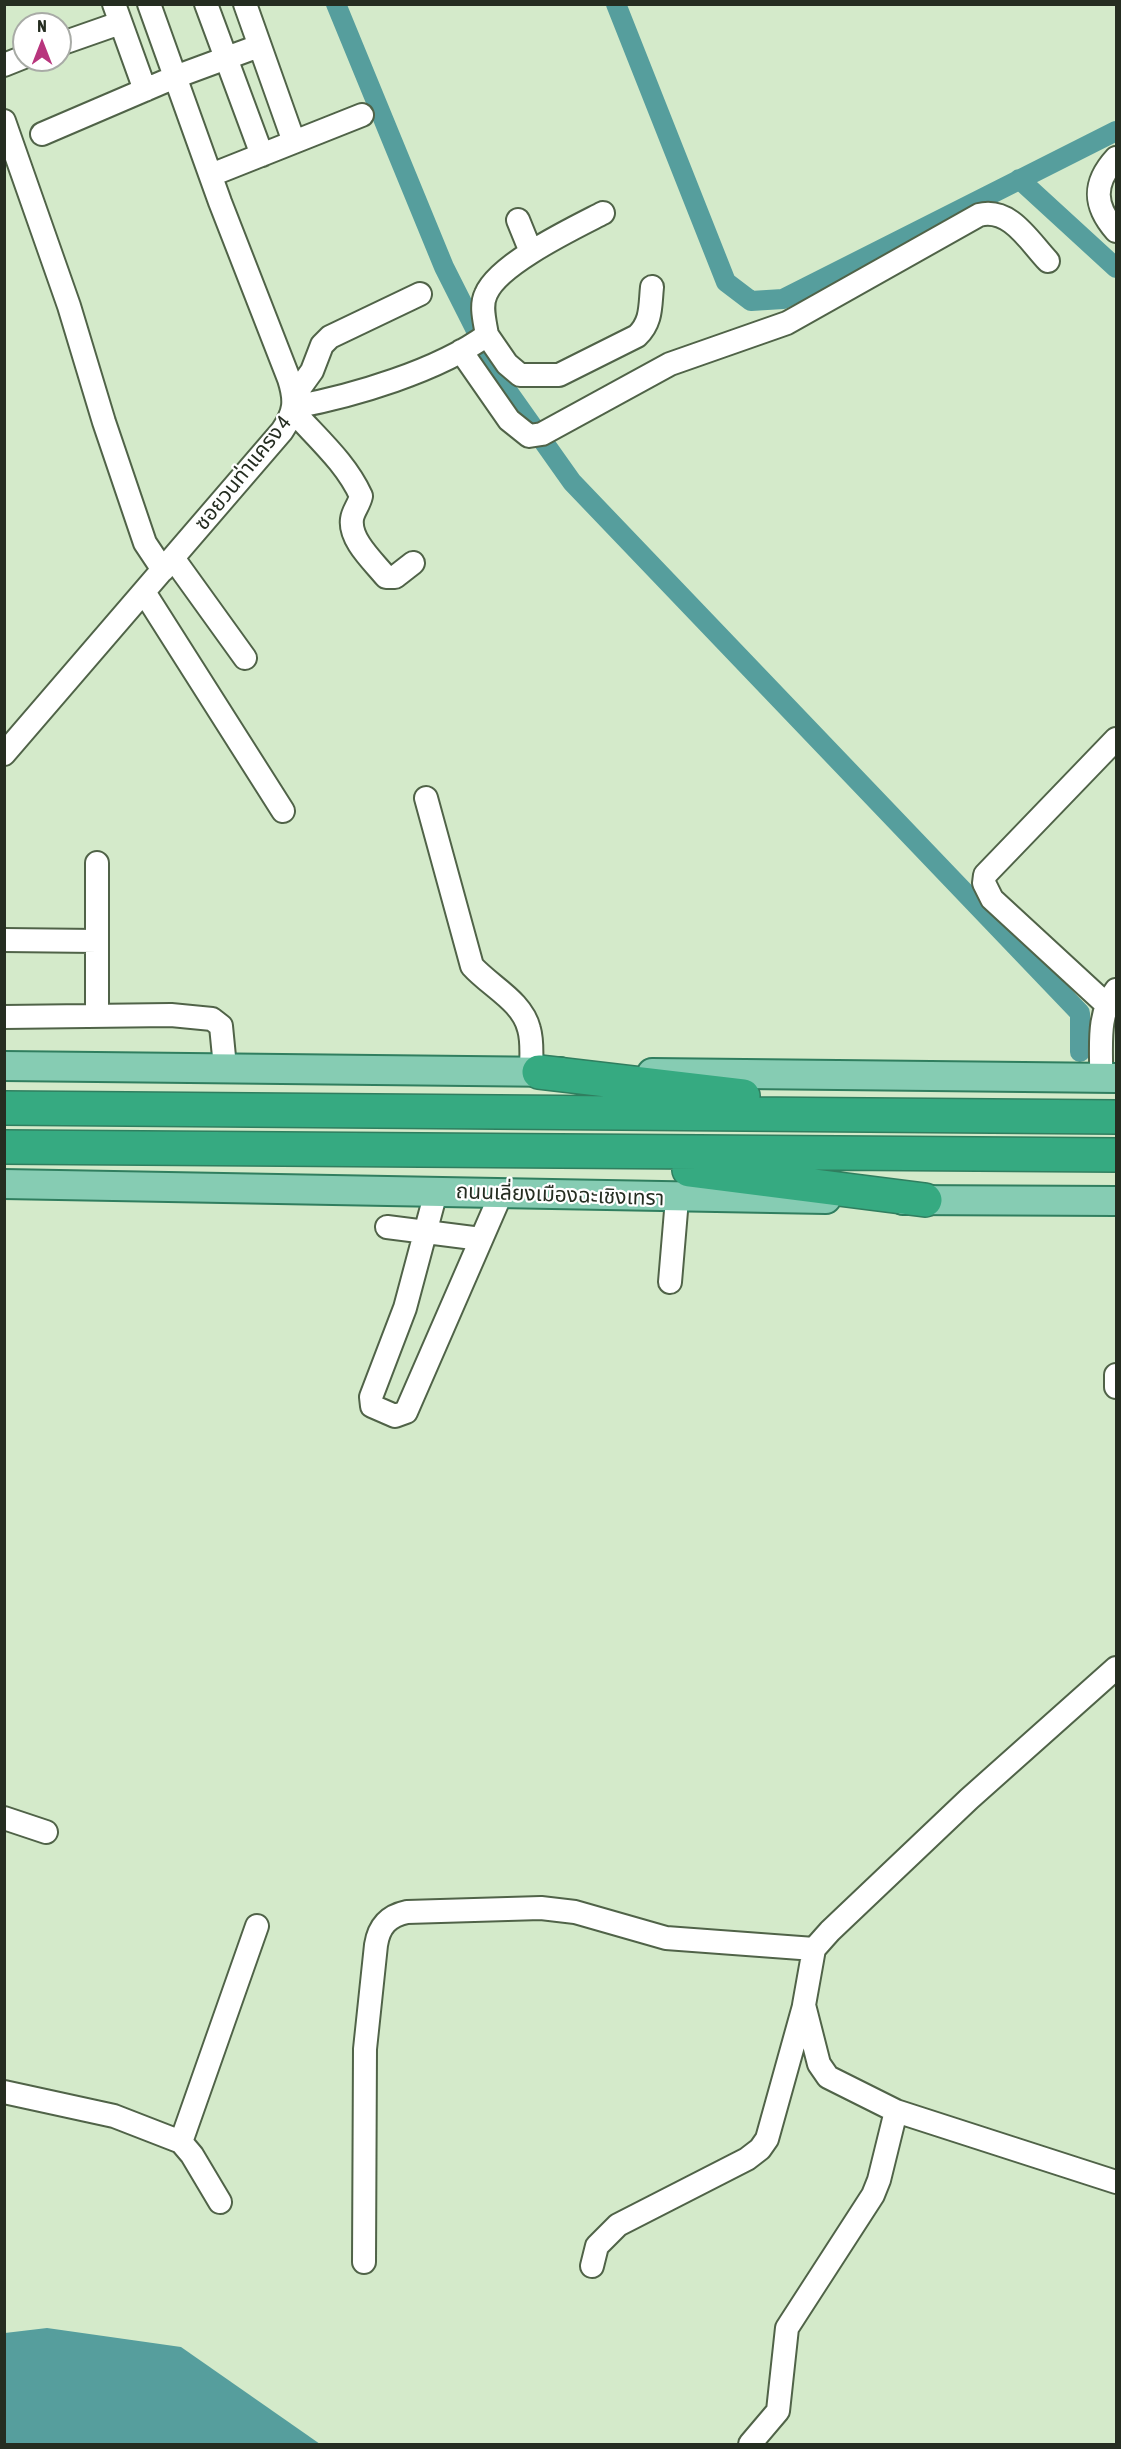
<!DOCTYPE html>
<html>
<head>
<meta charset="utf-8">
<style>
  body { margin:0 }
  #map { position:relative; width:1121px; height:2449px; overflow:hidden; background:#d4eaca; font-family:"Asap Condensed",sans-serif }
  canvas { display:block }
  .frame { position:absolute; inset:0; border:6px solid #252d21; pointer-events:none }
  .north { position:absolute; left:12px; top:12px; width:60px; height:60px; box-sizing:border-box; background:#fff; border:2px solid #a8aba6; border-radius:50%; rotate:0deg; font-size:16px; font-weight:700; line-height:24px; text-align:center; color:#252d21 }
  .north::after { content:''; display:block; margin:auto; width:21px; height:27px; background:#b8357d; clip-path:polygon(50% 0,100% 100%,50% 72%,0 100%) }
</style>
</head>
<body>
<div id="map">
<canvas width="1121" height="2449"></canvas>
<div class="frame"></div>
<div class="north">N</div>
</div>
<script>
const ctx = document.querySelector('canvas').getContext('2d');
ctx.lineJoin = 'round';
function paint(path, color) { ctx.fillStyle = color; ctx.fill(path, 'evenodd'); }
function stroke(path, color, width, dash) { ctx.strokeStyle = color; ctx.lineWidth = width; ctx.lineCap = dash ? 'butt' : 'round'; ctx.setLineDash(dash || []); ctx.stroke(path); }
function label(font, color, halo, rows, align = 'center') {
  ctx.font = font + ' "Asap Condensed","Noto Sans Thai",sans-serif'; ctx.lineWidth = 4.5; ctx.setLineDash([]); ctx.textBaseline = 'middle'; ctx.strokeStyle = halo; ctx.fillStyle = color; for (const [text, x, y, turn = 0] of rows) {
    ctx.save(); ctx.translate(x, y); ctx.rotate((+turn || 0) * Math.PI / 180); ctx.textAlign = isNaN(turn) ? turn : align; if (halo) ctx.strokeText(text, 0, 0); ctx.fillText(text, 0, 0); ctx.restore();
  }
}
paint(new Path2D(`
  M47,2328L181,2347L320,2444H5V2333Z`), '#569e9d');
stroke(new Path2D(`
  M336,4L444,267L504,386L572,482L1080,1013V1052
  M616,4L726,282L751,301L783,299L1116,131
  M1019,179L1116,268`), '#569e9d', 20);
const minor = new Path2D(`
  M114,4L145,90
  M206,4L262,155
  M245,4L294,142
  M60,44L120,23
  M4,65L24,57
  M4,121L69,306L104,422L145,543L163,570
  M42,134L175,77L259,46
  M1116,158C1092,184 1094,206 1116,231
  M211,175L362,115
  M518,220L531,252
  M487,335L507,364L520,375H559L637,336C652,322 650,306 652,287
  M461,351L509,420L529,436L542,434L670,364L787,323L979,215C1010,207 1029,241 1048,261
  M294,396L312,371L322,345L330,337L420,294
  M294,407C353,396 438,371 487,335C485,322 480,306 486,294C498,264 574,228 603,213
  M294,412C318,439 346,463 361,496C359,505 353,511 352,519C349,540 374,562 386,577H395L413,563
  M173,558L245,658
  M144,592L283,811
  M4,754L282,431C295,412 296,401 289,379L220,202L149,4
  M426,798L472,966C491,987 522,1001 529,1029C533,1043 531,1058 531,1072
  M4,940L97,941
  M1107,1005L992,899L984,883L985,875L1116,739
  M97,1016V863
  M4,1017L171,1015L212,1019L221,1026L225,1067
  M1101,1078C1102,1048 1096,1015 1116,990
  M436,1192L405,1308L371,1397L372,1406L395,1416L406,1412L501,1194
  M387,1227L481,1239
  M670,1282L677,1199
  M1116,1375V1387
  M1116,1668L969,1799L830,1931L814,1949L804,2005L819,2064L828,2077L896,2111L1116,2182
  M4,1818L46,1832
  M4,2092L114,2116L181,2142L192,2155L220,2202
  M181,2142L257,1926
  M364,2262L365,2049L376,1945C379,1926 388,1916 407,1912L541,1908L575,1912L666,1938L814,1949
  M592,2266L597,2246L618,2225L747,2159L760,2149L767,2139L804,2006
  M750,2444L778,2411L787,2328L873,2195L879,2180L896,2111`);
const major = new Path2D(`
  M4,1066L560,1072
  M652,1073L1116,1078
  M4,1184L826,1199
  M903,1200L1116,1201`);
const highway = new Path2D(`
  M539,1072L743,1096
  M4,1108L1116,1117
  M4,1147L1116,1155
  M689,1170L925,1200`);
stroke(minor, '#506348', 26);
stroke(major, '#307e5f', 32);
stroke(highway, '#307e5f', 36);
stroke(minor, '#fff', 22);
stroke(major, '#86ccb3', 28);
stroke(highway, '#36aa81', 33);
label('21px', '#252d21', '#fff', [
  ["ซอยวนท่าแครง 4",243,473,-51],
  ["ถนนเลี่ยงเมืองฉะเชิงเทรา",560,1195,2]
]);
</script>
</body>
</html>
